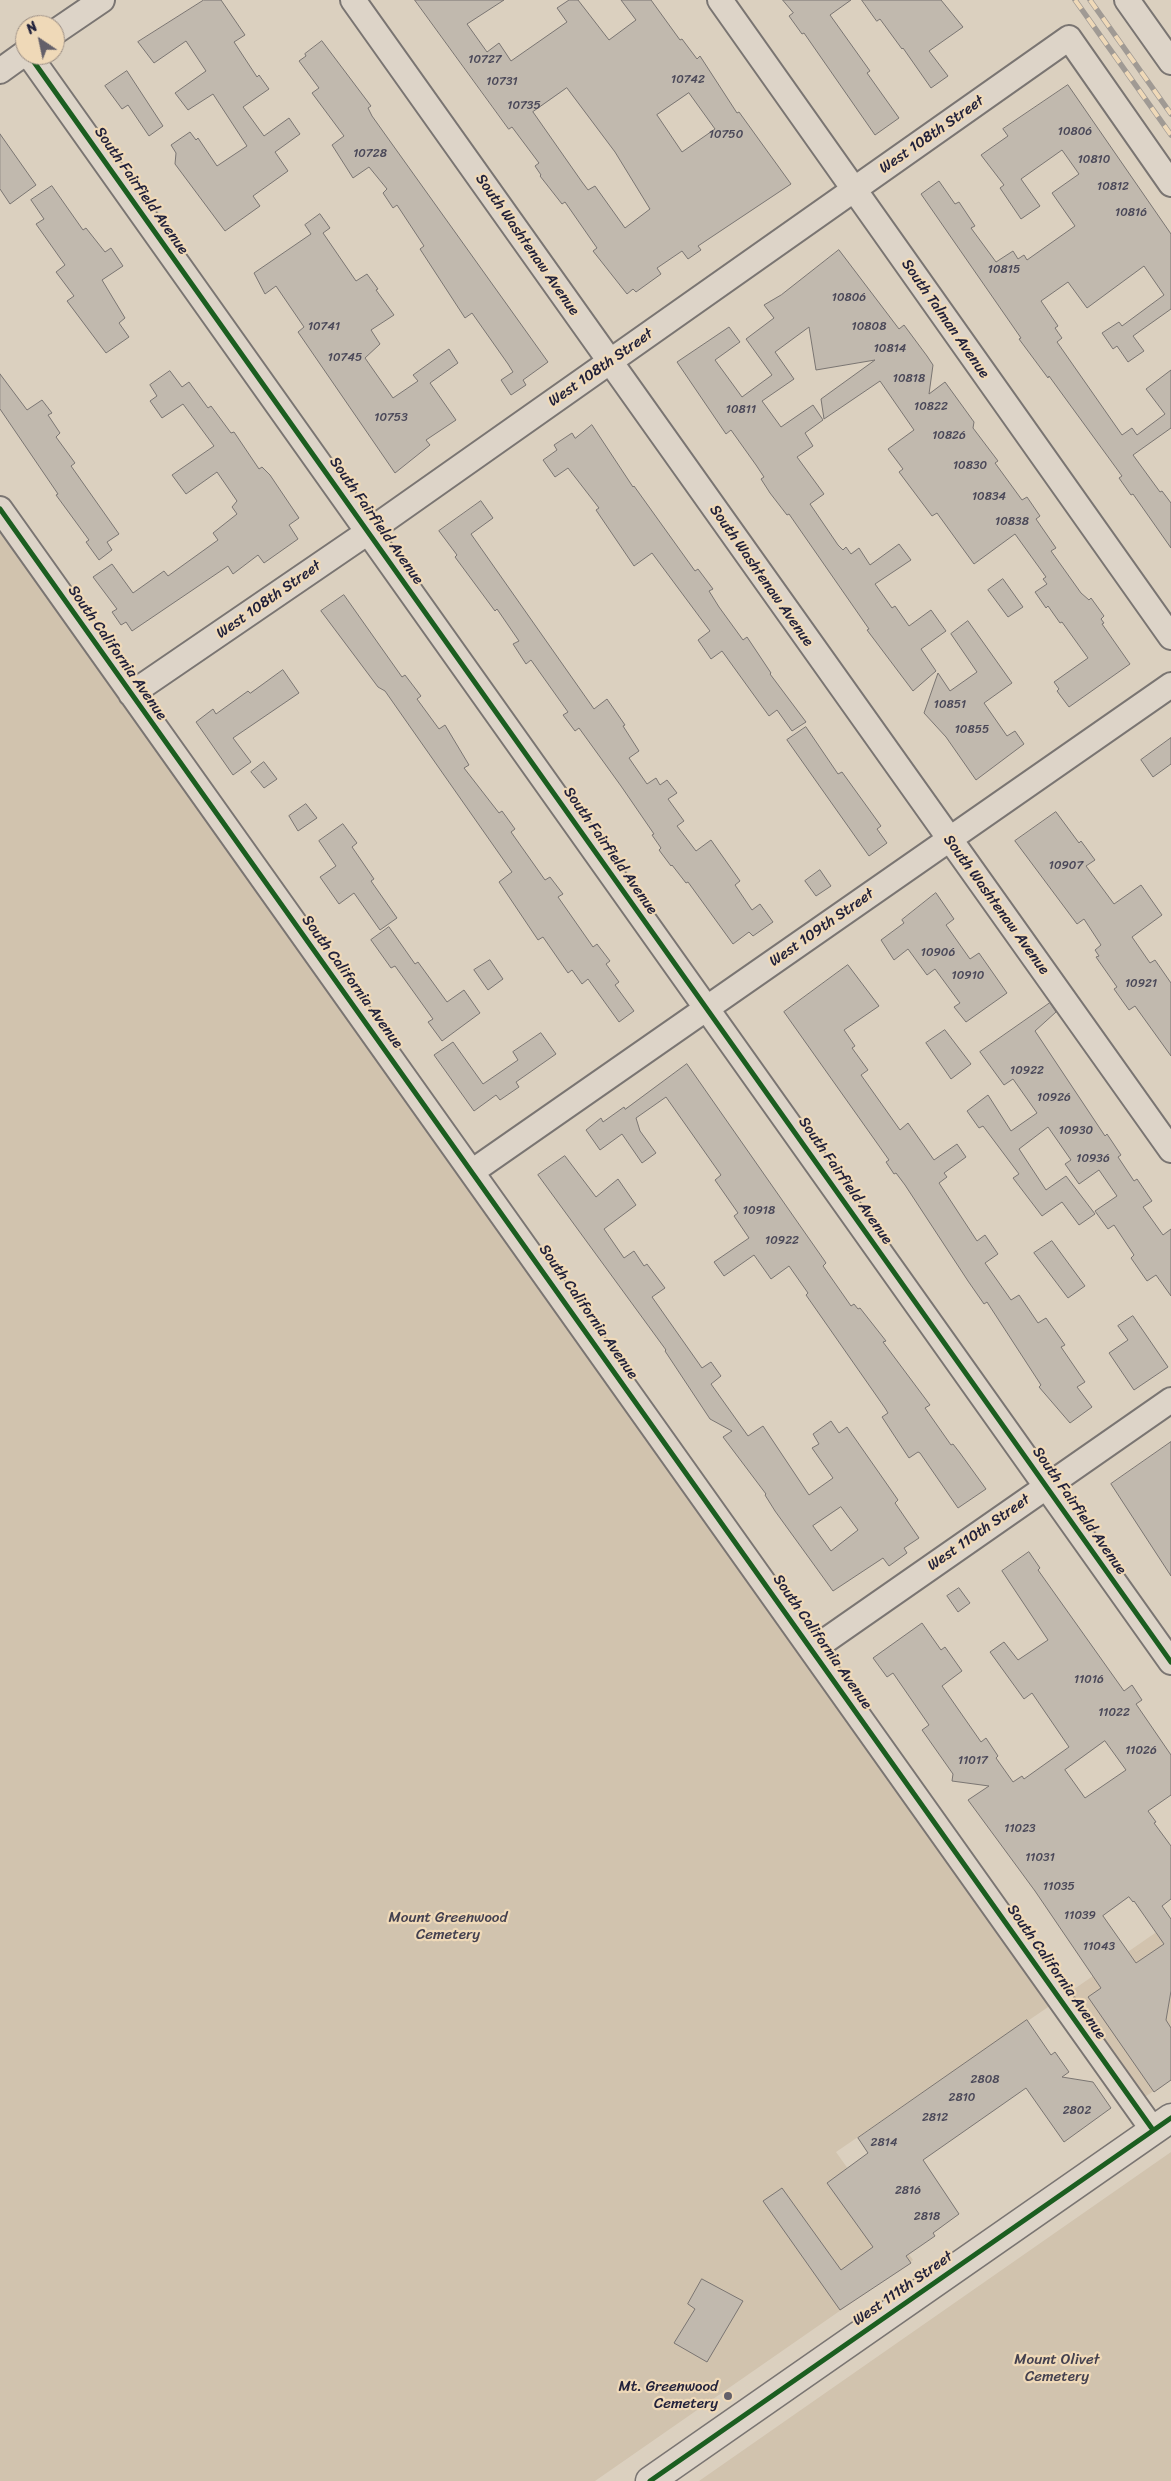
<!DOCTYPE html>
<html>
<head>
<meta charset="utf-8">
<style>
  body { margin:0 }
  #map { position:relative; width:1171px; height:2481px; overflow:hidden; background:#dbd0bf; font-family:Sriracha,sans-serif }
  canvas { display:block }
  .north { position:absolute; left:15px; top:15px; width:50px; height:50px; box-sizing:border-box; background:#efd9b8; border:1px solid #9d9086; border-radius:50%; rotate:326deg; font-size:14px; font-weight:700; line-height:20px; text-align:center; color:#22223b }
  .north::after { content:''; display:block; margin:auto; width:18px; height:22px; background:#635f69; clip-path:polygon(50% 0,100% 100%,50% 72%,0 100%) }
</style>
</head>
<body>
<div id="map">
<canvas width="1171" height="2481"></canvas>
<div class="north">N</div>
</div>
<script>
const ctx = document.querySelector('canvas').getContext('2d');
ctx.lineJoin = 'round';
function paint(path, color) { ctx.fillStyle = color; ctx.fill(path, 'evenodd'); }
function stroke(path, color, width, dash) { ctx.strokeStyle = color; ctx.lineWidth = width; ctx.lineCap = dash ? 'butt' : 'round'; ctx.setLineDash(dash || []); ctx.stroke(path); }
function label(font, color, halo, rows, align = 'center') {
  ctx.font = font + ' Sriracha,sans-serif'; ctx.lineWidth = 4.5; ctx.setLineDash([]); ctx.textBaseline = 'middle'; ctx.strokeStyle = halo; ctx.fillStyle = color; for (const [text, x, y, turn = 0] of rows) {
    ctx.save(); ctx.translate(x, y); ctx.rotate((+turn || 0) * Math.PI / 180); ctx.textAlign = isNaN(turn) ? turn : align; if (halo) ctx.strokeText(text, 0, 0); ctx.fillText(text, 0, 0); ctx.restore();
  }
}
paint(new Path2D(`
  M1171,1922V2079L1126,2110L1054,2003Z`), '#d2c3ae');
paint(new Path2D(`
  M0,527L1054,2003L836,2152L913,2260L595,2481H0Z
  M1171,2152V2481H699Z`), '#d1c3ae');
const building = new Path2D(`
  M204,0H221L245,35L234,42L257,77L259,75L269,89L243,107L264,136L289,118L300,134L275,152L288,171L253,196L260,206L225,231L175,164L176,153L171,145L190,132L196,140L198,138L217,166L247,146L213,94L188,110L175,93L206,71L186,41L154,63L138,42Z
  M415,0H504L467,24L487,52L499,43L511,61L567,22L557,8L569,0H578L609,40L636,20L621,0H651L680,40L682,39L697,59L700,56L737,113L739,112L791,184L698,246L701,250L688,259L682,251L657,268L661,274L636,292L633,289L627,294L593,251L597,248L565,202L562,204L540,176L541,175L535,166L539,163L512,127L509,129ZM567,88L615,152L650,209L625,228L595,186L588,190L582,182L533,112ZM689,93L715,129L682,152L657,115Z
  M783,0H851L830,15L870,71L867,73L899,118L875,135L804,33L802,34L789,16L793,13Z
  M862,0H941L963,27L929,51L948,76L931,88L903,48L902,49L880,19L877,21Z
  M322,41L371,106L368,108L372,116L548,362L523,380L526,385L511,395L501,380L513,372L508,364L472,313L465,318L420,249L424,246L397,205L393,208L383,193L387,189L369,167L353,178L332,145L344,136L312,93L319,88L299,61L306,56L305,54Z
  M127,71L163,126L149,136L128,105L122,109L105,86Z
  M1068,85L1171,234V309L1133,336L1144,351L1128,362L1117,346L1113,349L1102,333L1119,322L1122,326L1164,295L1144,266L1087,308L1068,282L1041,301L1058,326L1055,328L1062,338L1057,342L1122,435L1132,428L1137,435L1165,414L1146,389L1171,370V428L1133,455L1160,492L1162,491L1171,503V548L1133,494L1131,495L1119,478L1122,476L1049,376L1048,378L1019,339L1021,338L921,194L939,181L955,204L959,202L975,226L971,228L996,262L1013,251L1018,259L1024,255L1027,260L1075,226L1052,193L1079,174L1062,150L1021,179L1040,206L1021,219L1000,188L1004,185L981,155L1008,136L1003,129Z
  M0,134L36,185L10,204L0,189Z
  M52,186L83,230L86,228L105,252L111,248L123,266L102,280L125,318L119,323L129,337L106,353L67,301L74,296L56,272L65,265L36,224L44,219L31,200Z
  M320,214L330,228L323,233L356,281L367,274L378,289L376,290L394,315L371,330L380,344L365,358L393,398L418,381L413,375L449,349L458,363L430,383L456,420L426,440L430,445L395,473L298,332L304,327L276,286L265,294L254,273L311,234L305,225Z
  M839,250L899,329L904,325L927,356L933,365L929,394L945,382L974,422L973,428L998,461L995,463L1022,500L1027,497L1040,516L1036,519L1056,548L1051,551L1081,593L1089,600L1091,598L1104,616L1101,619L1104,623L1102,624L1130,664L1069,707L1057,691L1059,689L1054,682L1088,658L1062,622L1060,623L1048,606L1046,608L1035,592L1047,584L1043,579L1046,577L1015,534L974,564L937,513L932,516L899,472L903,469L888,449L914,430L880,381L824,419L821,399L875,360L816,370L809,327L775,352L794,379L762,401L781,427L813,405L823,420L805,433L813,446L797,457L824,494L810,504L838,545L843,550L846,547L851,554L859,548L870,565L899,544L911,560L875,584L892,608L895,606L909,626L931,610L946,631L921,649L936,671L913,691L867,630L869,629L789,514L787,515L770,493L761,479L764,477L756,465L731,430L726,434L677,362L729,327L740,342L715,360L742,397L772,375L746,339L774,318L764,305L781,295Z
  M170,371L182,387L189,382L208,408L211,406L231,433L234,432L259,469L262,467L270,475L299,518L289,525L298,539L264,563L258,555L233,574L228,566L132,631L126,622L121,625L112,612L117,609L93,577L112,564L133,593L164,571L168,576L218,540L213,533L237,514L232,507L237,501L217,472L186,494L172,475L214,446L183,404L162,418L150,401L157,396L150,385Z
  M0,374L27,410L42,400L52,413L48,415L60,433L56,437L75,463L71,466L119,534L107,542L112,550L99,560L86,542L89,540L56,495L58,494L0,409Z
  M592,425L633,487L634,486L695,571L698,569L713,589L709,591L719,607L743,640L747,637L771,673L770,674L806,722L792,731L777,710L769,716L722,651L711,659L698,640L710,631L652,553L634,566L596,510L599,508L568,468L555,477L543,460L557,450L554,445L572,433L575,438Z
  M481,501L493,518L471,534L594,709L607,699L625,725L623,726L639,751L629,758L647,784L656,778L660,785L667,780L677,793L668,799L684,821L677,826L696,851L711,840L740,881L735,885L752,910L760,904L773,922L753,936L749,932L733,944L688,882L686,883L672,865L671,866L659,850L661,848L652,835L654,834L621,786L579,728L575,731L563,715L568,712L531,660L526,664L513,644L519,641L497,609L495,611L455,557L457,555L439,531Z
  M1003,579L1023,607L1008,617L988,590Z
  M344,595L402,677L405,675L421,696L417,699L439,729L445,725L469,765L464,768L499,813L502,811L515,829L511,832L545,880L550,877L563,894L558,897L593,947L597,944L610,961L606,964L619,982L615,985L634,1011L619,1022L588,979L582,984L572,970L568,973L543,937L538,940L499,882L512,872L385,691L378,687L321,611Z
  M968,621L1012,683L984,703L1007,736L1015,731L1024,744L976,780L946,737L924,713L938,673L950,691L977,672L951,634Z
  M283,670L299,693L233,738L251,762L233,775L196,722L213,709L216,714L248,691L250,693Z
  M806,727L838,774L842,772L881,826L877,829L887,843L869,856L787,740Z
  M1171,738V764L1153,777L1141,760Z
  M264,762L277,779L264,788L251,772Z
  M306,804L317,818L298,831L289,816Z
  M1056,812L1079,843L1081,841L1095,860L1086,866L1114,904L1141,885L1162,915L1132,937L1150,963L1155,960L1171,983V1056L1135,1006L1129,1010L1114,989L1117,987L1096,957L1099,956L1095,950L1101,945L1084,919L1077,924L1015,841Z
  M343,824L357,843L352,847L374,879L371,881L397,918L380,930L354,893L339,904L320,877L336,866L319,841Z
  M820,870L831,886L816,896L805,881Z
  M936,893L954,919L946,925L970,959L979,953L1007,993L966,1022L954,1007L960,1003L935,969L927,975L908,949L894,960L881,940L904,923L902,920Z
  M389,927L415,964L418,962L447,1002L464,990L480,1013L442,1041L428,1022L433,1019L395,966L391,968L371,940Z
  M490,960L503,979L488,990L474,970Z
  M848,965L879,1006L844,1030L855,1046L852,1048L868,1070L861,1075L900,1130L908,1123L934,1160L957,1144L966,1157L944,1173L947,1177L939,1183L977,1241L985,1235L998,1254L985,1263L1011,1300L1019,1295L1038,1323L1046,1318L1065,1345L1061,1347L1085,1382L1077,1387L1092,1407L1070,1423L1039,1387L1041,1385L987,1302L984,1304L968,1281L905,1185L896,1173L894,1174L886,1162L889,1160L784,1012Z
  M1050,1003L1056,1012L1035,1031L1105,1136L1107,1134L1121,1155L1118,1157L1134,1181L1137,1179L1152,1201L1143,1207L1163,1235L1171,1229V1296L1156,1275L1147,1281L1131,1258L1134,1255L1114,1225L1108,1229L1095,1211L1117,1196L1099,1170L1079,1184L1065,1164L1071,1160L1048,1127L1019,1149L1046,1190L1066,1176L1095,1214L1079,1225L1062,1202L1042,1216L1013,1178L1019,1174L983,1126L979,1128L967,1111L988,1095L1011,1131L1037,1113L1013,1079L1004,1085L980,1052Z
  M945,1030L971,1064L951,1079L926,1043Z
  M541,1033L556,1054L516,1082L519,1087L500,1100L496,1095L474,1111L434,1055L453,1042L483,1084L518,1060L513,1052Z
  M687,1064L824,1260L826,1263L823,1266L851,1306L854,1304L858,1309L860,1308L886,1341L883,1342L930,1405L925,1408L951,1445L953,1444L960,1453L986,1489L958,1508L920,1453L918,1452L909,1458L882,1417L888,1413L885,1408L806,1295L808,1293L789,1266L771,1279L754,1255L724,1276L714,1262L749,1238L734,1216L738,1213L715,1180L721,1175L666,1097L636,1118L640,1131L656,1153L642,1163L622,1134L600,1150L586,1130L601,1118L603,1122L624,1107L625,1109Z
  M565,1156L596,1197L618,1179L636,1205L604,1229L624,1258L634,1251L644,1266L647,1264L665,1288L652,1297L702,1368L711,1362L721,1376L711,1384L748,1436L763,1426L809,1495L833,1478L812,1448L819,1444L813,1434L831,1421L839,1433L847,1427L898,1500L895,1503L919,1538L904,1548L907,1553L889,1566L883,1558L833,1591L775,1511L765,1495L766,1494L723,1437L732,1431L710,1419L665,1351L666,1350L538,1175ZM841,1507L858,1530L831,1551L813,1526Z
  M1052,1241L1085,1286L1068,1298L1034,1253Z
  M1133,1316L1168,1367L1134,1390L1109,1353L1128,1340L1118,1326Z
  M1171,1442V1576L1111,1484Z
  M1029,1552L1040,1568L1038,1570L1124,1691L1132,1685L1142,1700L1136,1704L1171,1755V1795L1148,1811L1156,1822L1154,1823L1171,1846V1899L1162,1906L1171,1919V1991L1166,2020L1171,2028V2080L1154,2092L1088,1997L1101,1988L1035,1891L968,1800L989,1786L952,1781L953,1774L922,1730L929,1725L893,1673L887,1677L873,1658L922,1623L941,1650L945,1647L962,1671L942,1686L981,1742L986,1738L998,1756L996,1758L1013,1782L1022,1776L1024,1779L1069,1747L1032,1693L1024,1699L990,1652L1004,1642L1018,1660L1048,1640L1002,1571ZM1105,1741L1126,1770L1085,1798L1065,1770ZM1129,1897L1133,1902L1134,1901L1164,1944L1136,1963L1103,1916Z
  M959,1588L970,1603L958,1612L947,1596Z
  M1027,2020L1051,2055L1055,2052L1069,2072L1062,2077L1093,2082L1111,2108L1064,2142L1026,2088L923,2160L959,2214L933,2233L935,2236L906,2256L911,2263L840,2310L763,2201L782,2188L841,2270L873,2247L827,2183L868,2153L858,2138Z
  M702,2279L743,2301L707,2362L674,2343L695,2309L688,2304Z`);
paint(building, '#c1b9ae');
stroke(building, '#7a7572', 1);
const street = new Path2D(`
  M353,0L1171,1150
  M720,0L1171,637
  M1127,0L1171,62
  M55,32L102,0
  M29,55L1171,1662
  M0,71L25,53
  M0,509L1153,2130
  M131,694L368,532L1069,38L1171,184
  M473,1171L1171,685
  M812,1650L1171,1400`);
const secondary = new Path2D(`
  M650,2481L1171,2118`);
stroke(street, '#7a7572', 28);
stroke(secondary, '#7a7572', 31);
stroke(street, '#ddd4c8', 24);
stroke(secondary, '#ddd4c8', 28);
const rail = new Path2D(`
  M1075,0L1171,135
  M1090,0L1171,114`);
stroke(rail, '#a09a94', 5.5);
stroke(rail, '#efd9b8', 4, [11]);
stroke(new Path2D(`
  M29,55L1171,1662
  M0,509L1153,2130
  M650,2481L1171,2118`), '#1b5e20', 5);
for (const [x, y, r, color] of [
  [728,2396,5,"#635f69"]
]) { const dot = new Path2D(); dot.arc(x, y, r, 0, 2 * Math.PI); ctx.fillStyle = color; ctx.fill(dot); stroke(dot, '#efd9b8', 2); }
label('12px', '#4a4858', null, [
  ["10727",485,60],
  ["10742",688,80],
  ["10731",502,82],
  ["10735",524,106],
  ["10806",1075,132],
  ["10750",726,135],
  ["10728",370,154],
  ["10810",1094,160],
  ["10812",1113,187],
  ["10816",1131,213],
  ["10815",1004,270],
  ["10806",849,298],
  ["10741",324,327],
  ["10808",869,327],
  ["10814",890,349],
  ["10745",345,358],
  ["10818",909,379],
  ["10822",931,407],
  ["10811",741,410],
  ["10753",391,418],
  ["10826",949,436],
  ["10830",970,466],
  ["10834",989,497],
  ["10838",1012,522],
  ["10851",950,705],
  ["10855",972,730],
  ["10907",1066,866],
  ["10906",938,953],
  ["10910",968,976],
  ["10921",1141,984],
  ["10922",1027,1071],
  ["10926",1054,1098],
  ["10930",1076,1131],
  ["10936",1093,1159],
  ["10918",759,1211],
  ["10922",782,1241],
  ["11016",1089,1680],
  ["11022",1114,1713],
  ["11026",1141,1751],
  ["11017",973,1761],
  ["11023",1020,1829],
  ["11031",1040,1858],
  ["11035",1059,1887],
  ["11039",1080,1916],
  ["11043",1099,1947],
  ["2808",985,2080],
  ["2810",962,2098],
  ["2802",1077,2111],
  ["2812",935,2118],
  ["2814",884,2143],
  ["2816",908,2191],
  ["2818",927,2217]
]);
label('15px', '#22223b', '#efd9b8', [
  ["West 108th Street",932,135,-35],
  ["South Fairfield Avenue",141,191,55],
  ["South Washtenaw Avenue",527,245,55],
  ["South Talman Avenue",945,319,55],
  ["West 108th Street",601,368,-35],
  ["South Fairfield Avenue",376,521,55],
  ["South Washtenaw Avenue",761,576,55],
  ["West 108th Street",269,600,-35],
  ["South California Avenue",117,653,55],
  ["South Fairfield Avenue",610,851,55],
  ["South Washtenaw Avenue",996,905,54],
  ["West 109th Street",822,928,-35],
  ["South California Avenue",352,982,54],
  ["South Fairfield Avenue",845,1181,55],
  ["South California Avenue",588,1312,55],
  ["South Fairfield Avenue",1079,1511,55],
  ["West 110th Street",979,1533,-35],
  ["South California Avenue",822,1642,55],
  ["South California Avenue",1056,1972,55],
  ["West 111th Street",903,2289,-35]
]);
label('15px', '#43404f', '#efd9b8', [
  ["Mount Greenwood",448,1918],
  ["Cemetery",448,1935],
  ["Mount Olivet",1057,2360],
  ["Cemetery",1057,2377]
]);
label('15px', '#22223b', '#efd9b8', [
  ["Mt. Greenwood",718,2387],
  ["Cemetery",718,2404]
], 'right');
</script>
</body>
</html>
